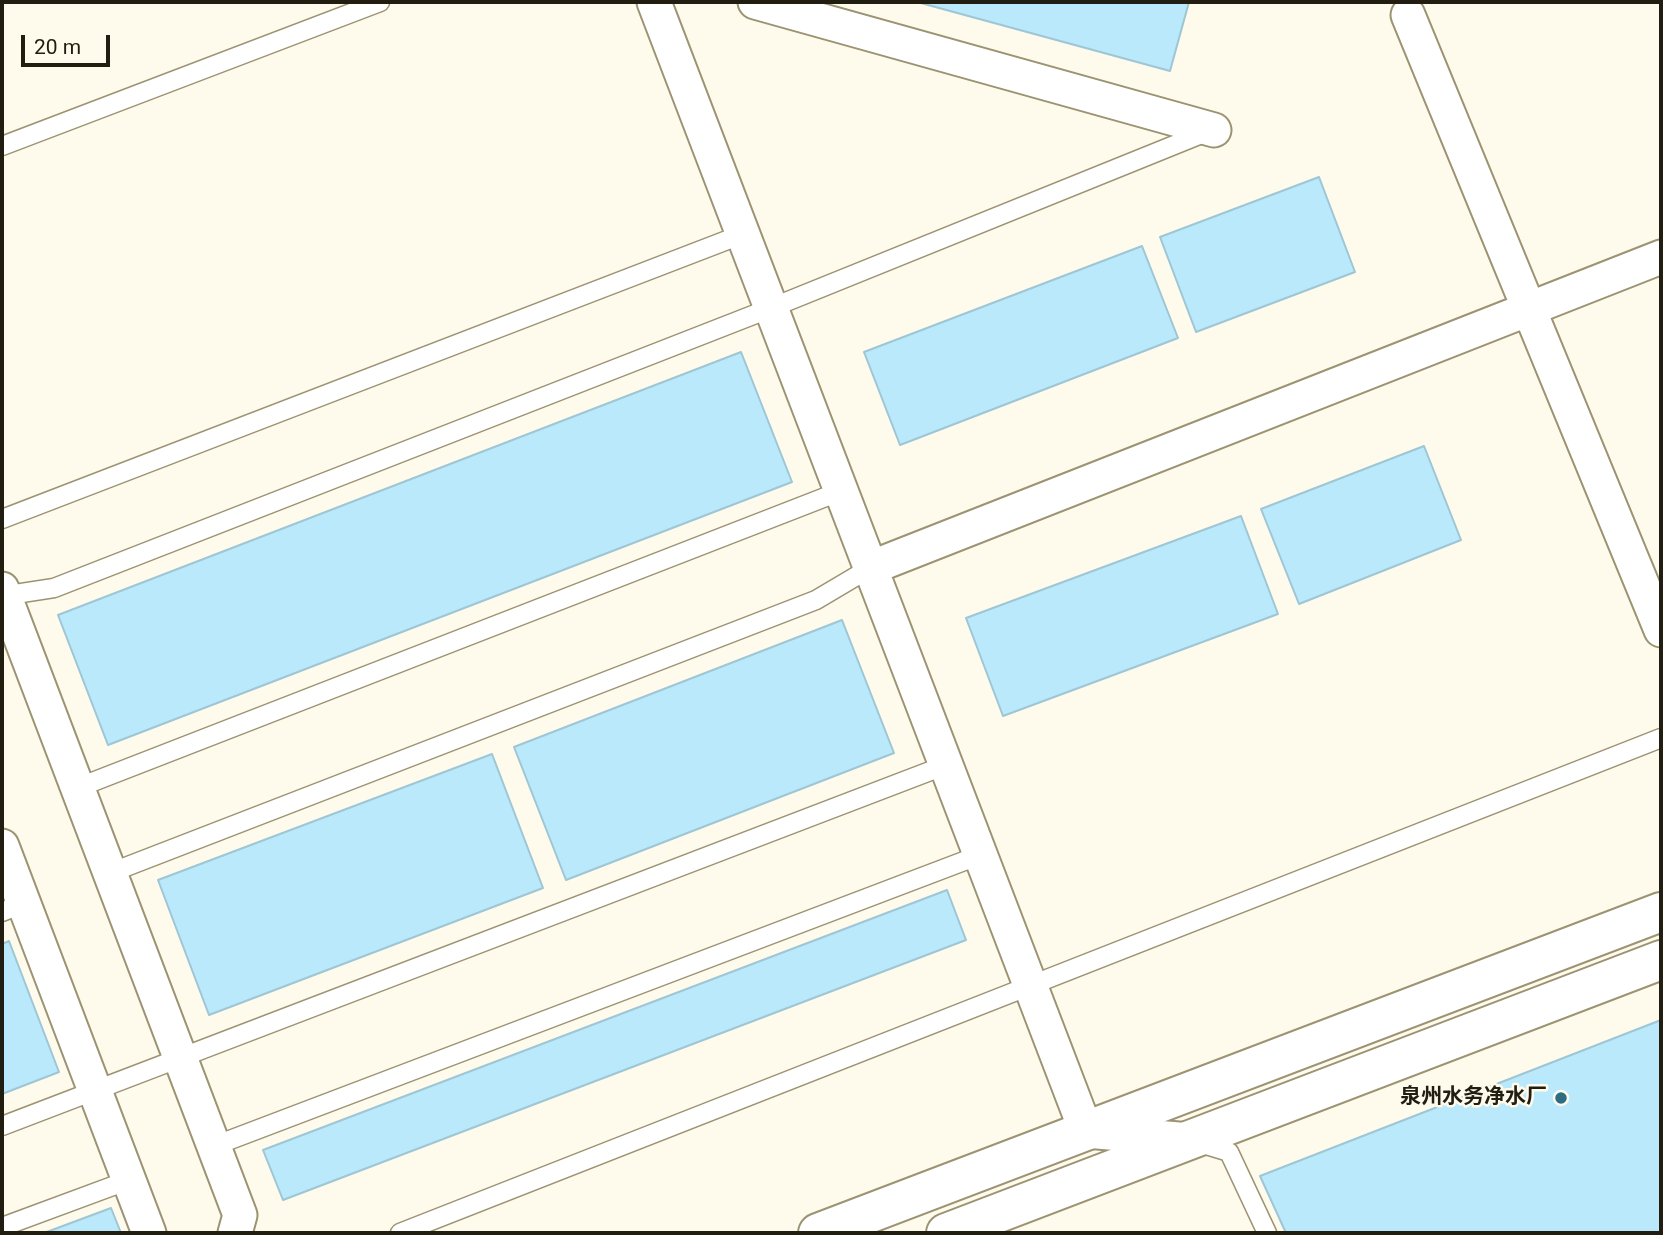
<!DOCTYPE html>
<html>
<head>
<meta charset="utf-8">
<style>
  body { margin:0 }
  #map { position:relative; width:1663px; height:1235px; overflow:hidden; background:#fefaec; font-family:Roboto,sans-serif }
  canvas { display:block }
  .frame { position:absolute; inset:0; border:4px solid #211d10; pointer-events:none }
  .scale { position:absolute; left:21px; top:35px; width:89px; height:32px; box-sizing:border-box; border:4px solid #211d10; border-top:0; padding-left:9px; font-size:21px; line-height:24px; white-space:nowrap; color:#211d10; -webkit-text-stroke:5px #fefaec; paint-order:stroke }
</style>
</head>
<body>
<div id="map">
<canvas width="1663" height="1235"></canvas>
<div class="frame"></div>
<div class="scale">20 m</div>
</div>
<script>
const ctx = document.querySelector('canvas').getContext('2d');
ctx.lineJoin = 'round';
function paint(path, color) { ctx.fillStyle = color; ctx.fill(path, 'evenodd'); }
function stroke(path, color, width, dash) { ctx.strokeStyle = color; ctx.lineWidth = width; ctx.lineCap = dash ? 'butt' : 'round'; ctx.setLineDash(dash || []); ctx.stroke(path); }
function label(font, color, halo, rows, align = 'center') {
  ctx.font = font + ' Roboto,"Noto Sans SC",sans-serif'; ctx.lineWidth = 5; ctx.setLineDash([]); ctx.textBaseline = 'middle'; ctx.strokeStyle = halo; ctx.fillStyle = color; for (const [text, x, y, turn = 0] of rows) {
    ctx.save(); ctx.translate(x, y); ctx.rotate((+turn || 0) * Math.PI / 180); ctx.textAlign = isNaN(turn) ? turn : align; if (halo) ctx.strokeText(text, 0, 0); ctx.fillText(text, 0, 0); ctx.restore();
  }
}
const building = new Path2D(`
  M917,2H1189L1170,71Z
  M1319,177L1355,272L1196,332L1160,237Z
  M1142,246L1178,338L900,445L864,352Z
  M741,352L792,482L108,745L58,615Z
  M1424,446L1461,540L1299,604L1261,509Z
  M1241,516L1278,614L1003,716L966,618Z
  M842,620L894,753L566,880L514,747Z
  M492,754L543,888L209,1015L158,880Z
  M947,890L966,940L283,1200L263,1150Z
  M9,941L59,1072L2,1094V944Z
  M1661,1020V1233H1286L1260,1176Z
  M111,1208L121,1233H44Z`);
paint(building, '#b9e9fb');
stroke(building, '#9ec6d4', 2);
const lane = new Path2D(`
  M2,146L380,2
  M2,519L743,234
  M2,596L54,588L771,308L1209,131
  M77,788L841,491
  M110,873L816,600L870,568
  M2,912L24,903
  M2,1126L946,765
  M1196,1142L1229,1152L1267,1233
  M214,1146L980,855
  M2,1227L129,1180
  M400,1233L1661,738`);
const street = new Path2D(`
  M654,2L1086,1131L1190,1140
  M755,2L1214,130
  M1408,15L1661,630
  M870,568L1661,257
  M2,589L240,1215L235,1233
  M2,846L149,1233`);
const secondary = new Path2D(`
  M818,1233L1661,912
  M946,1233L1661,960`);
stroke(lane, '#9c9372', 21);
stroke(street, '#9c9372', 37);
stroke(secondary, '#9c9372', 42);
stroke(lane, '#fff', 18);
stroke(street, '#fff', 33);
stroke(secondary, '#fff', 38);
for (const [x, y, r, color] of [
  [1561,1098,7,"#2d6c81"]
]) { const dot = new Path2D(); dot.arc(x, y, r, 0, 2 * Math.PI); ctx.fillStyle = color; ctx.fill(dot); stroke(dot, '#fefaec', 2.5); }
label('bold 21px', '#211d10', '#fefaec', [
  ["泉州水务净水厂",1547,1098]
], 'right');
</script>
</body>
</html>
